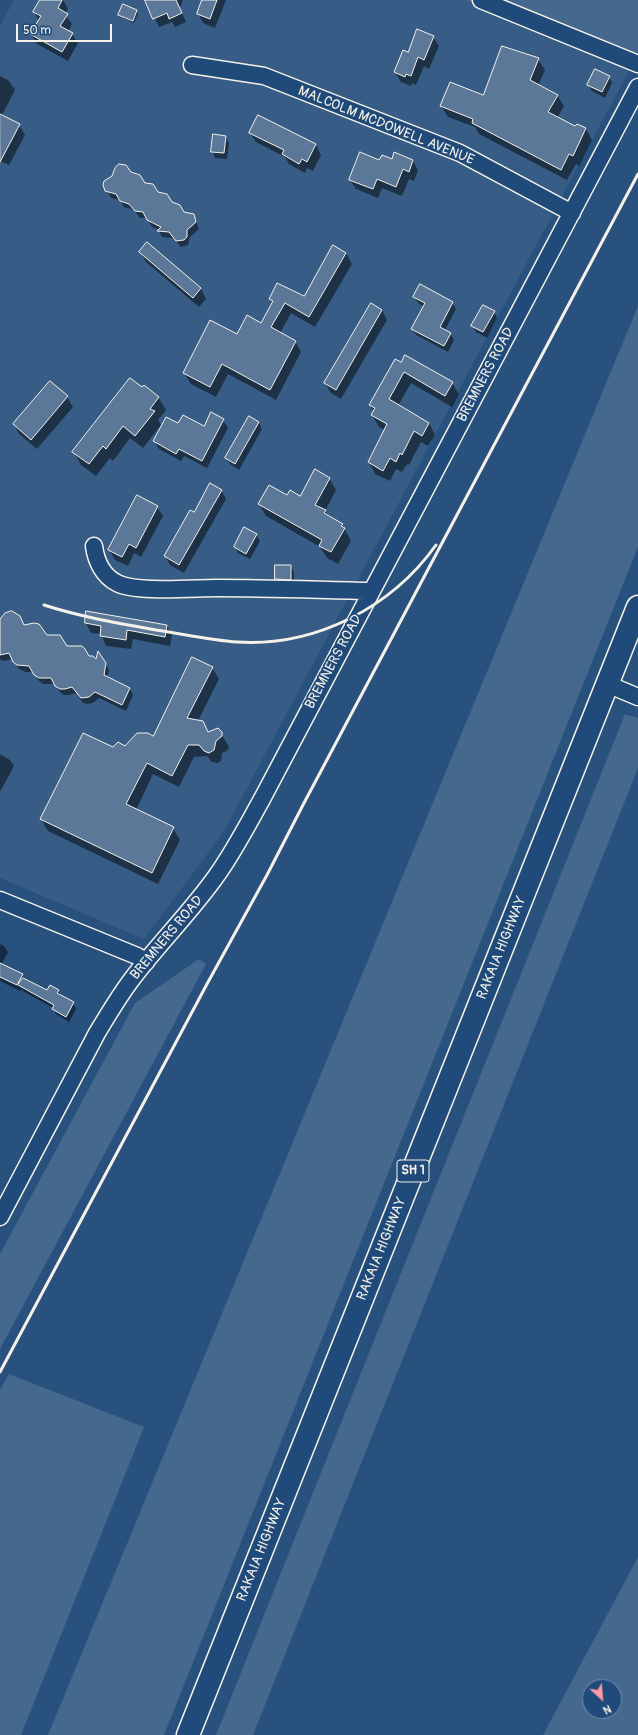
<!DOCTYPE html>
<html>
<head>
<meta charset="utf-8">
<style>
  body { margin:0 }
  #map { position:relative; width:638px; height:1735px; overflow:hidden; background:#28517e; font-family:Pangolin,sans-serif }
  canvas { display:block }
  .north { position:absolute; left:582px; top:1679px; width:40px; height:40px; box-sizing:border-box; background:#1f4a7a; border:1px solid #748da6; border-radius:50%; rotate:154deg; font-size:11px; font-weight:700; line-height:16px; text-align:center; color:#f4f1e8 }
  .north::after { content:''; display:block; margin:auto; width:14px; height:18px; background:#ff9aa2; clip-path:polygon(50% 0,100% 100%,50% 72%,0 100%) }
  .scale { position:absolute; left:16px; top:24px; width:96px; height:18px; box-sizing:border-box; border:2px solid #f4f1e8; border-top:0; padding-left:5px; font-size:12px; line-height:14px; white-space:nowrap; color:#f4f1e8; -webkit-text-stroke:3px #1f4a7a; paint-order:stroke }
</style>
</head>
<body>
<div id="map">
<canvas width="638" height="1735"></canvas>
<div class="north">N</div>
<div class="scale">50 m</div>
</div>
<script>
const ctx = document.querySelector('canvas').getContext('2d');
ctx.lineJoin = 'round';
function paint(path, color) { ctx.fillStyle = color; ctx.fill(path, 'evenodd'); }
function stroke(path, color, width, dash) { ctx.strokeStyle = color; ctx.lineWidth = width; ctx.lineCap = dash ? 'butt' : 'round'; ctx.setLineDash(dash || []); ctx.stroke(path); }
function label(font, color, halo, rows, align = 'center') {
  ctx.font = font + ' Pangolin,sans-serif'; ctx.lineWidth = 3.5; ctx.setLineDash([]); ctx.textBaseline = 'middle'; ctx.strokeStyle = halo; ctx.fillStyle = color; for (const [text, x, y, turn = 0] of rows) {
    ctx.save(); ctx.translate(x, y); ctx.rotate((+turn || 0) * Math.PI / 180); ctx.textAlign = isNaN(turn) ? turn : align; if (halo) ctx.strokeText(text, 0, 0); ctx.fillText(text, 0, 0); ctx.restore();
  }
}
paint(new Path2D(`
  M14,0H465L631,67L223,833L144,939L0,878V26Z`), '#375d86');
paint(new Path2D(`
  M465,0H638V54L631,67Z
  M638,306V547L164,1735H48Z
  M625,714L638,718V768L253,1735H216Z
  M199,959L206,964L0,1349V1254L135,1003Z
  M9,1374L144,1427L21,1735H0V1390Z
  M638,1557V1735H543ZM590,1687H614V1711H590Z`), '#45688e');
paint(new Path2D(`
  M39,0H63L68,9L65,14L72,24L68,32L72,34L78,43L68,61L37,44L31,34L39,21L34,12L40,1Z
  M146,0H183L180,8L186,22L175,27L172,22L159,27Z
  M203,0H226L215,28L203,23L198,14Z
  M136,11L138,14L134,23L121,17L119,15Z
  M433,37L439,46L429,69L424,66L416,85L412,83L411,86L401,82L395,72L408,53Z
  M538,59L545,70L538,86L557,95L564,106L557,118L576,128L577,125L586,129L592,140L579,166L576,164L567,180L479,134L475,127L448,117L441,106L483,96Z
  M0,76L9,81L15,90L2,115L19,125L25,135L9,165L0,161Z
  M609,76L612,83L605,98L592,91L588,85Z
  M259,116L316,145L321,155L313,171L307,168L305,173L289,164L285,157L256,142L250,133Z
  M226,137L229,143L227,159L215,158L212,151Z
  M392,160L413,161L418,170L414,181L409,179L402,196L382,188L378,198L356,189L350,180L380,161Z
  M130,173L184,213L194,215L199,229L190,237L188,245L181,247L173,238L162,237L159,231L160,230L152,227L147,218H140L134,210L124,207L120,200L111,198L105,186Z
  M148,244L201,289L206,299L199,307L146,262L140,252Z
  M346,253L352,264L315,327L291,313L280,333L295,341L301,352L276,400L228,374L216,397L191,384L184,373L238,335L262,324L273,304L270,299L304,297Z
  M414,297L452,303L456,309L445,330L451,334L454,340L448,352L416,335L412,329L424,307L418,303Z
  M382,310L387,320L341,399L331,393L325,383Z
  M494,312L497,318L487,338L476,332L472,326Z
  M396,360L452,383L459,394L452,407L411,383L398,406L429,423L435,435L428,446L421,442L409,465L407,464L402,472L396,469L390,481L375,474L369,462L385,430L379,427L372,415L374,412L370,405Z
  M50,382L67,397L73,407L37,449L19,434L14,424Z
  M143,388L158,397L166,410L158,420L161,425L143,448L130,438L113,461L110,458L96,476L81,465L74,452Z
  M250,418L259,423L262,429L239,470L230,464L226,458Z
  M223,420L228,428L207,468L184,456L181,461L159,449L154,441L179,425L205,427Z
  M329,478L336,490L325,511L328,516L342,524L351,541L338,564L327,558L320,547L266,516L259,504L288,496L300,497Z
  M221,490L226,499L184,573L170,565L165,556L194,513Z
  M157,507L163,516L141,557L134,553L128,566L115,560L109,550Z
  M256,534L260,541L250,559L238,553L235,547Z
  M291,566L294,573V586L280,585L276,579Z
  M86,623L167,626L172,635L170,646L133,639L131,649L106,646L101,634L91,633Z
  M37,625L42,628L47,636L89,657L105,663L109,670L107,678L130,689L133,695L126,711L99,698L93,703L86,704L82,702L77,693L69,695H64L60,692L55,684H43L39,681L34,672H25L19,669L13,659L3,661L0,659V635L24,626Z
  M212,668L219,679L198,721L208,733L219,730L229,747L227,751L222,753L221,761L218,763L212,762L207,756L194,757L179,787L153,774L136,810L173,828L180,840L158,884L48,831L41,819L113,748L126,747L154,737Z
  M0,754L10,760L14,766L0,792Z
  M0,944L4,946L8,952L1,965L22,975L25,980L47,992L58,990L61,996L73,1003L76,1009L69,1022L56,1014L53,1008L23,991L22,989L20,991L0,981Z`), '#0007');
const building = new Path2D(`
  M40,0H62L58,8L68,14L60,26L73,33L62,52L30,34L41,16L33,12Z
  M145,0H176L182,13L169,19L167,13L153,19Z
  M202,0H217L210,19L197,14Z
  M123,4L137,10L133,21L118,15Z
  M417,29L434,36L424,60L418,57L411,76L406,74L405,77L394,72L403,50L408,52Z
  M502,46L539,58L530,80L558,95L548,112L575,126L577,124L586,128L573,156L569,154L561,170L472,123L473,119L440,106L450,82L483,95Z
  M595,69L610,76L602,92L587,85Z
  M0,114L20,124L0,162Z
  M258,115L316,144L307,162L302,159L299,164L282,154L284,150L249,133Z
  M213,134L226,136L224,153L211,152Z
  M360,152L379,160L382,155L392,159L394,152L413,160L409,172L403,169L396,187L377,179L373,189L349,180Z
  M119,164L126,165L131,172L140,175L145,183L153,184L158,192L167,194L172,202L180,205L184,212L194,214L196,222L187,230V237L184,240L176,241L169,232L157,231L161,227L147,220L143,212L135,211L129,204L120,201L116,194L105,191L103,185L104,181L112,176L115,168Z
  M147,242L201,288L193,298L139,252Z
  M333,245L346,253L309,317L285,303L271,327L296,341L270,390L222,364L210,387L183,373L210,320L237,334L247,315L261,323L273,301L269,299L277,283L304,296Z
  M420,284L453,302L440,327L451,333L444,346L411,329L425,303L413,297Z
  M371,303L382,310L336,390L324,383Z
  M483,305L495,311L483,332L471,326Z
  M405,355L453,382L445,396L404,372L389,399L429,423L422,436L414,431L402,455L400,453L396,462L390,458L383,471L368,462L387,424L371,415L375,408L369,405L395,359L401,362Z
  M130,378L142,387L144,385L159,397L150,409L155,411L135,436L123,426L106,449L103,446L89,464L72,452Z
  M50,381L68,396L31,440L13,424Z
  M211,412L224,419L202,461L179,449L176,454L153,441L166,417L178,423L183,415L204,426Z
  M249,416L259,422L235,464L225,458Z
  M315,469L330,478L315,505L326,510L324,513L343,524L341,526L345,528L331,552L319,546L322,540L258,504L269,485L287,495L290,490L300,496Z
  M210,483L222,490L179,565L164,556L190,510L194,512Z
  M137,495L158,506L136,548L129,544L122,557L108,550Z
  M244,527L257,534L246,554L234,547Z
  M275,565H291V580L275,579Z
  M12,611L20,616L24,625L34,623L39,624L47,635H60L67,646H82L85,649L89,656H93L96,659L98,651L106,663L104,675L130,688L122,705L95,692L89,697L81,698L72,687L65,689H60L55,686L51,678H39L34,675L29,666L17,665L13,662L9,653L0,655V619L5,613Z
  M86,611L167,625L165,637L127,630L126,640L100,636L101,626L85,623Z
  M192,657L213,667L187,718L203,721L208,732L218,728L222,732V736L216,741L214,750L209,753L204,751L199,745H188L172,776L147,763L126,804L174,827L152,873L40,819L83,733L113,747L118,742L125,746L137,733H148L153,736Z
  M0,963L23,974L17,985L0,977Z
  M23,978L47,990L50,985L59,990L57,993L74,1002L66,1017L52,1009L54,1005L18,985Z`);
paint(building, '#5b7899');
stroke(building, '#f4f1e8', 1);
const minor = new Path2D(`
  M481,0L638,64
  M192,65L264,76L460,153L572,213
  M94,546C96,561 103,576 117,583C136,593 193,588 216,588C268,588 319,590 371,591
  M607,684L638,697
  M0,900L137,956L146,962
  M0,1217L97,1033C108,1015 119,996 132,979C159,943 191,912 217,875C234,851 248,824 262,799L638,87`);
const highway = new Path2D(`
  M188,1735L638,607`);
stroke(minor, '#f4f1e8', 19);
stroke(highway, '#f4f1e8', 25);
stroke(minor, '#1f4a7a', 16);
stroke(highway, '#1f4a7a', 22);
stroke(new Path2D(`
  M44,605C81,617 118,623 156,630C183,634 210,640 237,642C315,647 391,608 436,545
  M0,1372L207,984L267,875L304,803L638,174`), '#f4f1e8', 3);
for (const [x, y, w] of [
  [413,1171,32]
]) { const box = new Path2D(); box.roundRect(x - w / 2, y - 11, w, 22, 3); ctx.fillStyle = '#1f4a7a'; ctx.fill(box); stroke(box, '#f4f1e8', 1); }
label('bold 13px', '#f4f1e8', null, [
  ["SH 1",413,1171]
]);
label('14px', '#f4f1e8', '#1f4a7a', [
  ["MALCOLM MCDOWELL AVENUE",386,126,22],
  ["BREMNERS ROAD",486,375,-62],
  ["BREMNERS ROAD",334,662,-62],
  ["BREMNERS ROAD",167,938,-50],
  ["RAKAIA HIGHWAY",502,948,-68],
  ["RAKAIA HIGHWAY",382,1249,-68],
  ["RAKAIA HIGHWAY",262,1550,-68]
]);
</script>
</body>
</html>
